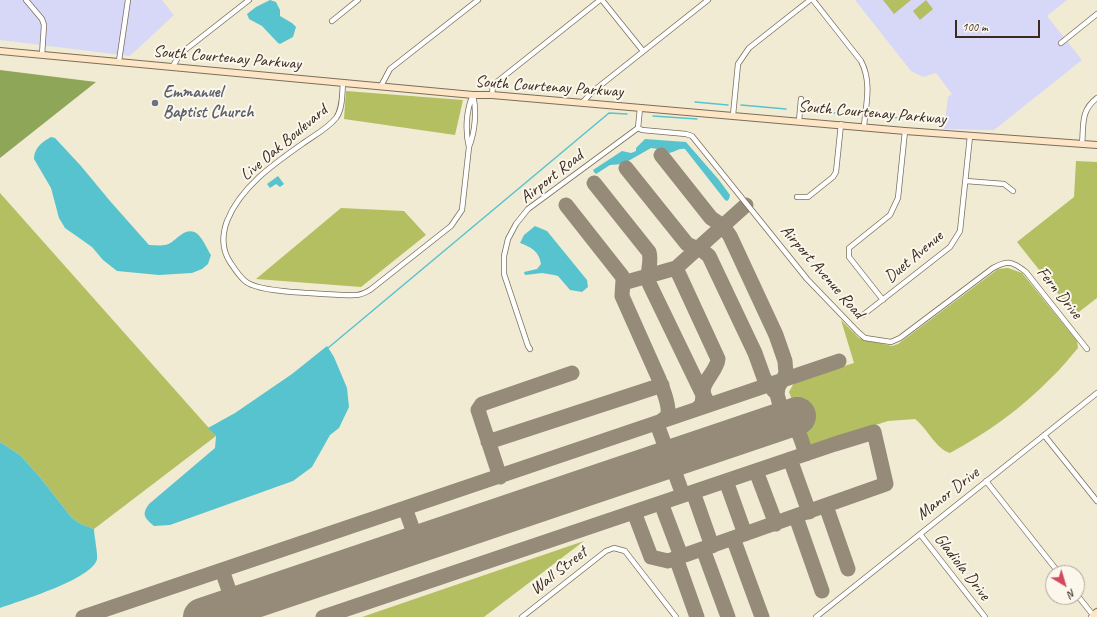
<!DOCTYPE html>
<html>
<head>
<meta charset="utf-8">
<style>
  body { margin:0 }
  #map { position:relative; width:1097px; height:617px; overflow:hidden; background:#f1ebd3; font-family:Caveat,sans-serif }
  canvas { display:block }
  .north { position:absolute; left:1045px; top:565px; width:40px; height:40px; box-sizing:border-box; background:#fbf7ec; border:1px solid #aea59a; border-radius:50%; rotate:142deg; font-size:11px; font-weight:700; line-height:16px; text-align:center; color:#3b2a1e }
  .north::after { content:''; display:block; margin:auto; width:14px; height:18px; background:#d1495b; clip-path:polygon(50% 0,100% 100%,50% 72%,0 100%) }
  .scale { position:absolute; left:955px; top:20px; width:85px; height:18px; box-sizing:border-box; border:2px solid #3b2a1e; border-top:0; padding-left:5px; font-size:12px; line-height:14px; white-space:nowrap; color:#3b2a1e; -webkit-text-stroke:3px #fbf7ec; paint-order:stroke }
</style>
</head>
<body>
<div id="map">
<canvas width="1097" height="617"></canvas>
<div class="north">N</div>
<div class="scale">100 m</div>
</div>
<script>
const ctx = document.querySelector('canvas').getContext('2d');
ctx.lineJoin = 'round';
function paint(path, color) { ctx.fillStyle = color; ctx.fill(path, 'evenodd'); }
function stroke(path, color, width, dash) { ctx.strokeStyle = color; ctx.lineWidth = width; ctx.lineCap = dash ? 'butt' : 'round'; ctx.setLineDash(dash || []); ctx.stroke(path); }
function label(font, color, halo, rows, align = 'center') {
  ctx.font = font + ' Caveat,sans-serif'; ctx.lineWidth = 4; ctx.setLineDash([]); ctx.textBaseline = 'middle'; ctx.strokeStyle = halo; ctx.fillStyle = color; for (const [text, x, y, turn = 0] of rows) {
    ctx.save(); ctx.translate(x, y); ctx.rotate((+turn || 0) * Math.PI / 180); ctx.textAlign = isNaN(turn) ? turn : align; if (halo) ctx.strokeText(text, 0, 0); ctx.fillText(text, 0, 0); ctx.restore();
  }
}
paint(new Path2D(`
  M0,0H162L174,15L130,56L0,40Z
  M855,0H1067L1047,16L1082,60L994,130L944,129L948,97L952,94L936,73L923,77L911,71Z`), '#d7d7f8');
paint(new Path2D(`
  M883,0H911L894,14Z
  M926,0L933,9L920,20L913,11Z
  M346,91L463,100L455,135L344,119Z
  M1076,161L1097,162V298L1075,315L1017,242L1074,197Z
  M0,193L216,436L94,529L81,524L72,518L39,476L20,455L0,442Z
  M341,208L404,211L426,235L361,287L256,279Z
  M1008,268L1022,273L1077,341L1078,348C1069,358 1061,369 1051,378C1022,408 987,433 950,453C936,449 927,428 915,419L888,421L814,445L810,444L807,440L789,392L795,381L854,363L841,320L859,338L892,346L898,344L998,269Z
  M584,541L484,617H362Z`), '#b3bf61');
paint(new Path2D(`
  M0,70L96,82L0,158Z`), '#8ea657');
paint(new Path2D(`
  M270,0L276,2L280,10V16L292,23L296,27L293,37L280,44L278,43L262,26L249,19L247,14L256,7Z
  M51,137L55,138L81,166L110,201L149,245C154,245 160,246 165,245C171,244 174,240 178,237C197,221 203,242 211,255L208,264L202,269L192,273L159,275L117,271L103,260L92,247L65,228L59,218L51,188L34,159C34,148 42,142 51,137Z
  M645,139L686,142L719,180L730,195L729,199L727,201L725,200L685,149C679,148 675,152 669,153L665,150L651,148L623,164L610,165L596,174L594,172L593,170L596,168L622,151L631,153L636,151V148Z
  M278,176L284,184L280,187L276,184L270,188L267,184Z
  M535,226L547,231L587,280L588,287L582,292L570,290L558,276L554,275L542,273L525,275L524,272L537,269L541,264C539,251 531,247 520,243L524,235Z
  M327,346L334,357L347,388L349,407L339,428L330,435L312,467L293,481L170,525L154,526C145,518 141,515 149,504L215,448L216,436L208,428L235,413L292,374Z
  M0,442L20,455L39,476L72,518L81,524L94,529C94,535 98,554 97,559C93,579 19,601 0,608Z`), '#57c3ce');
stroke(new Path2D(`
  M695,102L728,105
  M741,105L786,109
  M813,111L858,115
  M653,116L697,119
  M872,116L900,118
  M328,348L609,113L627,114`), '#57c3ce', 1.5);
stroke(new Path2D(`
  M661,155L711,218L723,226L730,236L776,335L785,361L786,374L778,387L777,395
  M626,168L687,244L703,251L709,256L755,353L764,378L774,391
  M594,183L649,252C652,262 647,271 648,281L703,395L702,404L697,409
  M566,205L622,276L623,280L622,296L659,379C662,387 671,408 667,416C665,419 661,421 657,424L683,495
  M676,268L718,359C717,373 696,385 706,399
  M623,283L676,268L746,205
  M774,386C779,399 784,412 774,424C799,420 799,434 806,454
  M488,442L662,385
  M790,459L809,512
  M756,471L776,524
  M500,477L478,410L482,404L572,373
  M726,481L745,534
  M693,492L712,546
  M661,503L681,556
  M826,506L848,569
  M405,508L418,544
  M796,517L822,591
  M733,538L762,617
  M703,549L728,617
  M676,558L697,617
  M222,570L238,617
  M83,617L839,361
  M323,617L835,444L874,432L886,484L668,561L651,557L634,512`), '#968a78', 15);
stroke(new Path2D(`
  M202,617L797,416`), '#968a78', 38);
const street = new Path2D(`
  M26,0L42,19L44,25L42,55
  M602,0L643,51
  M813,0L861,61C872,82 866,104 864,126
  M332,21L358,0
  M1061,43L1097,14
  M119,61L128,0
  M173,66L180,54L249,0
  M343,83C342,93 343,109 336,118C328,128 315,135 305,142C275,163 241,186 227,221C222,235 222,250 230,262C234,268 239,276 245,281C254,289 280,291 292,292C312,293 337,296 356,295C361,295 366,292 370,290L451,226L462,210L469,147C475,132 477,111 473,95
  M381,86L390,69L478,0
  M492,95L493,85L600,0
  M582,103L592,92L708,0
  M733,115L738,64L749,48L810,0
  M799,121L801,99
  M638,128L642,130L686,134L692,136L807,279L858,332L865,338L891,342L900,338L993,268C1008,260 1012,261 1026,272L1087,349
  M1082,144C1084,125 1080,111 1097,98
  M469,147C465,131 466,110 473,95
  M966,181L1004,184L1013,191
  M797,197H808L833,177L836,172L841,124
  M883,300L849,257V248L890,215L898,198L905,131
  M863,315L950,247L960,231L970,136
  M530,349L528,346L504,274V256L508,239L516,224L528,209L638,128L640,108
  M1044,435L1097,501
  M986,481L1059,573
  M920,534L985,617
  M1077,595L1093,615L1091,617
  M522,617L606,551L614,548L625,551L676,617
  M816,617L1097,393`);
const secondary = new Path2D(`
  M0,51L473,95H492L905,131L1097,145
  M1095,617L1093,615L1097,612`);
stroke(street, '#7b6e5d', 6);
stroke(secondary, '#7b6e5d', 8);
stroke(street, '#fff', 4.5);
stroke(secondary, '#fde5c5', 6);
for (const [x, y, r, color] of [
  [155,103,4,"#6b7280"]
]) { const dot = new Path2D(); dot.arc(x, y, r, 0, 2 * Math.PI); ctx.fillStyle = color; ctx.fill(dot); stroke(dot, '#fbf7ec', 1.5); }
label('17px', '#3b2a1e', '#fbf7ec', [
  ["South Courtenay Parkway",227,58,5],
  ["South Courtenay Parkway",549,87,4],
  ["South Courtenay Parkway",872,113,5],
  ["Live Oak Boulevard",284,143,-40],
  ["Airport Road",552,177,-38],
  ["Duet Avenue",914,257,-40],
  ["Airport Avenue Road",822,272,49],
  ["Fern Drive",1059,293,51],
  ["Manor Drive",948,494,-38],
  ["Gladiola Drive",962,567,52],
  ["Wall Street",559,571,-38]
]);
label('bold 17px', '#5b616d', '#fbf7ec', [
  ["Emmanuel",163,93],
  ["Baptist Church",163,113]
], 'left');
</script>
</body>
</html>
